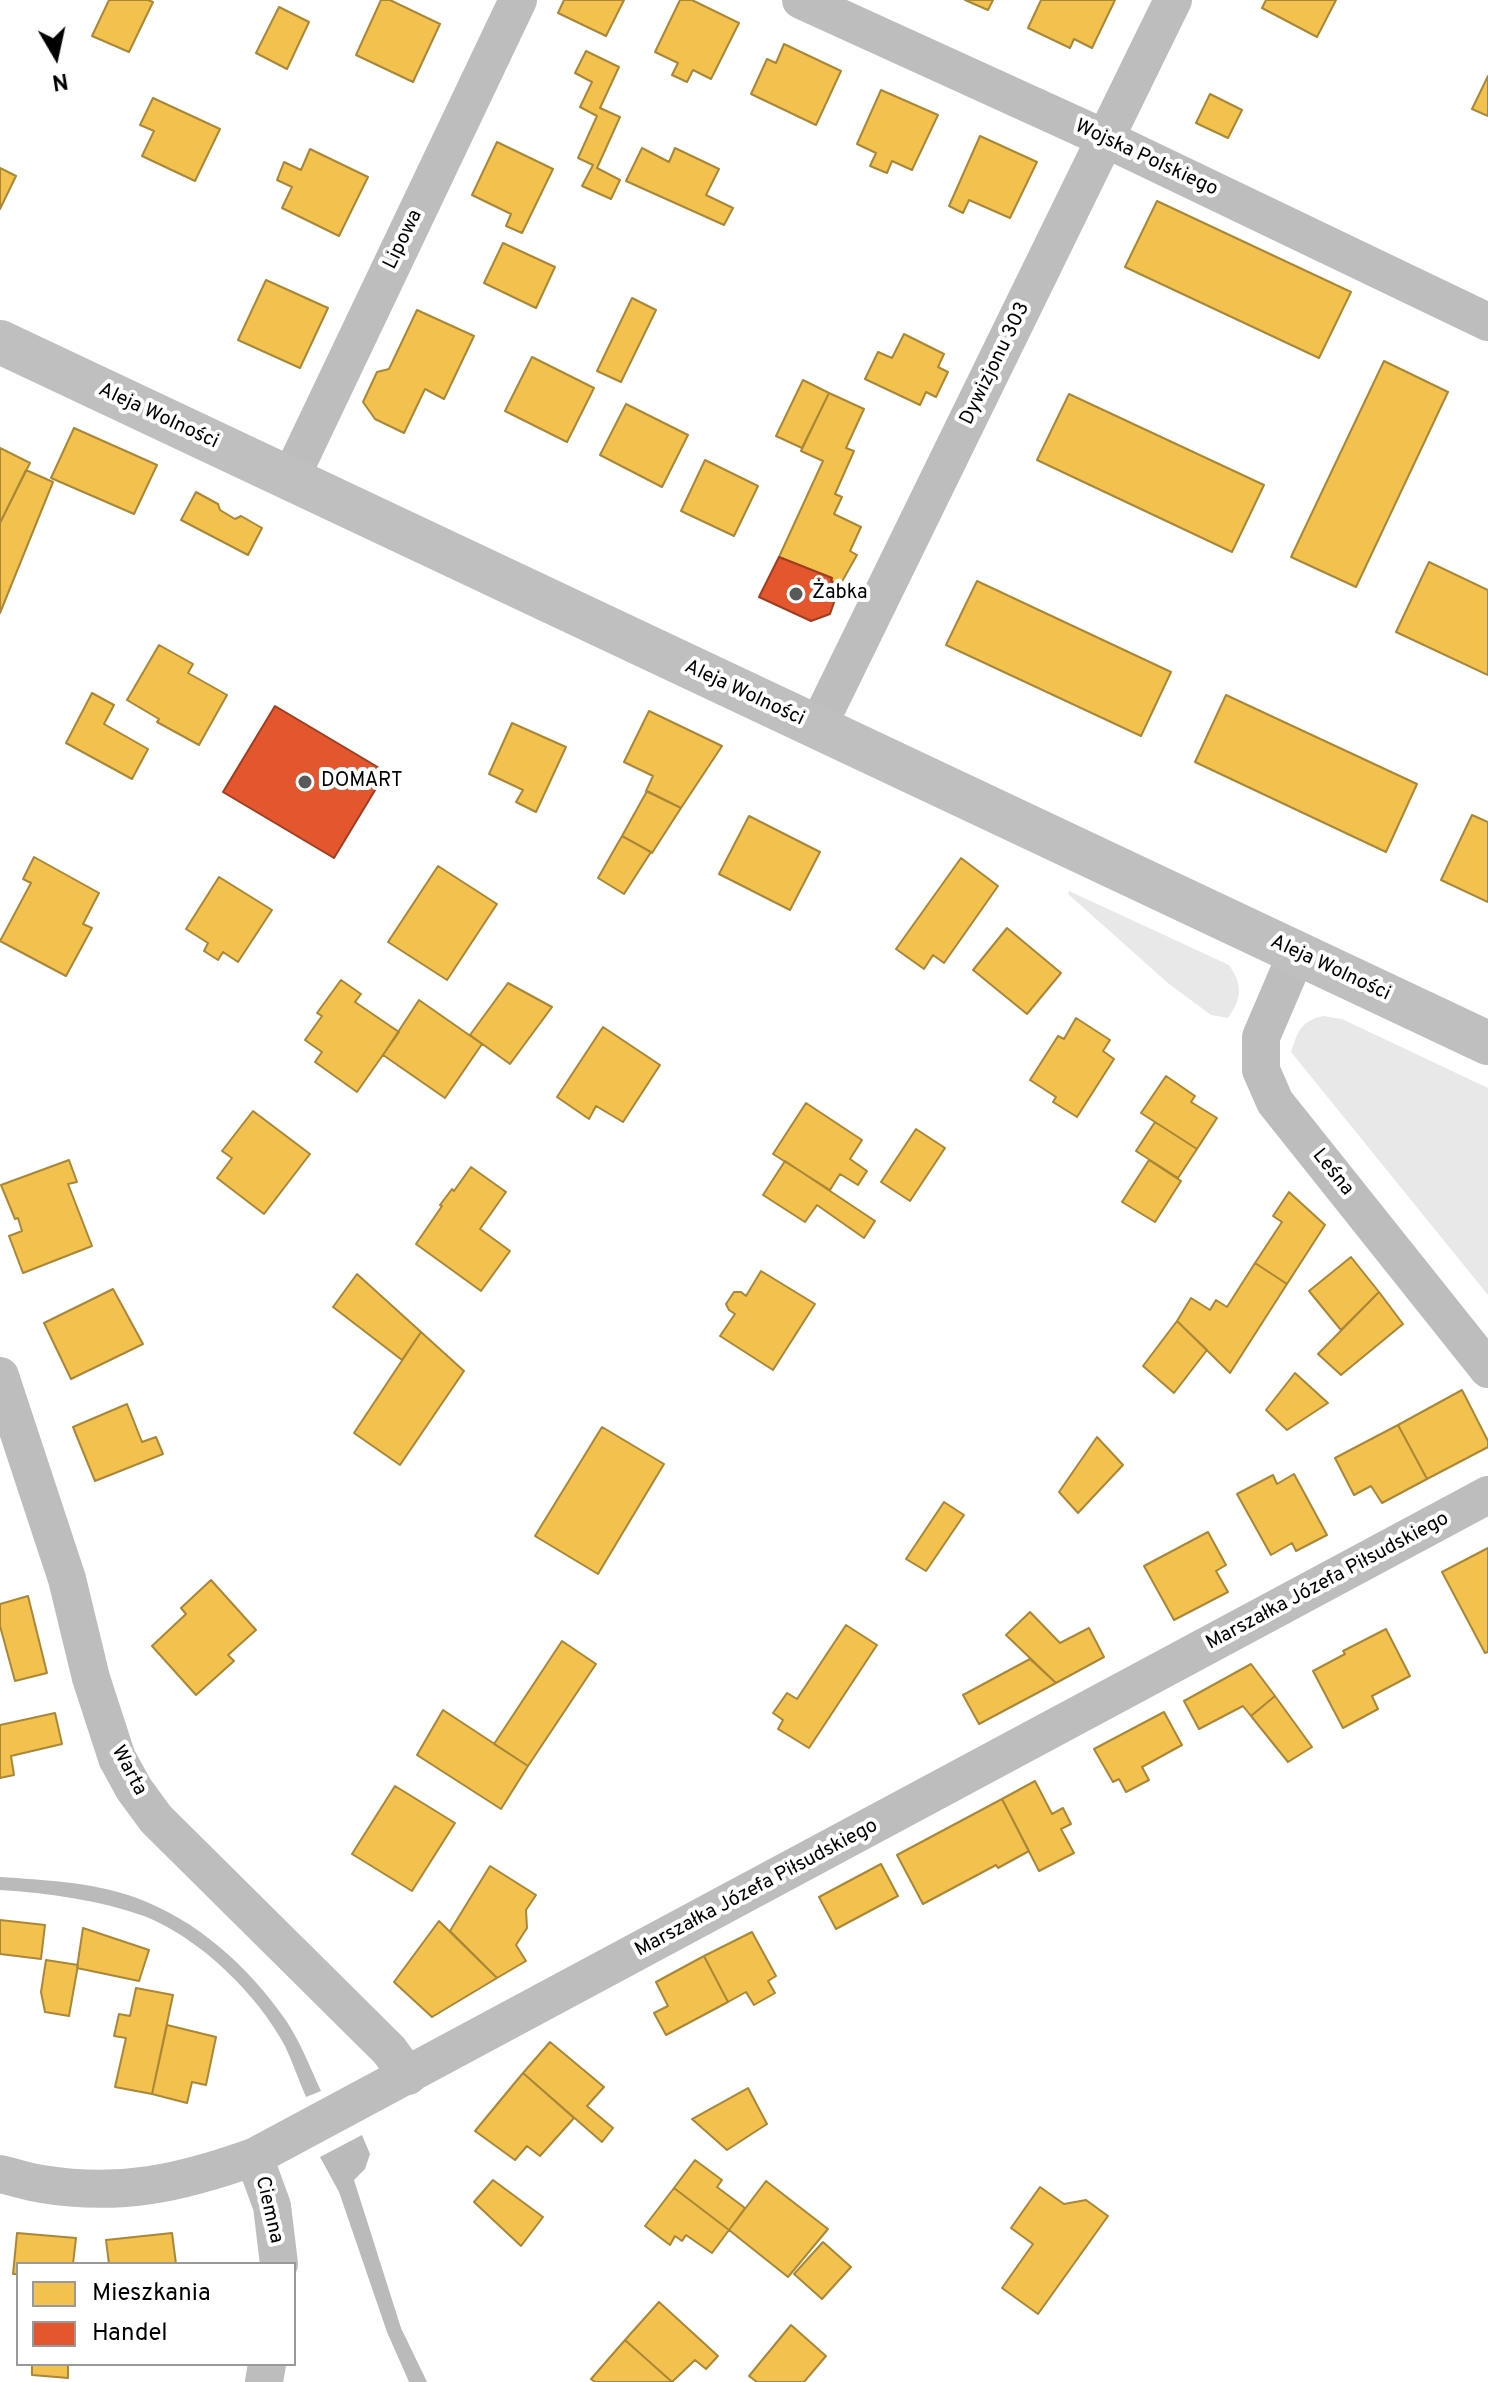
<!DOCTYPE html>
<html>
<head>
<meta charset="utf-8">
<style>
  body { margin:0 }
  #map { position:relative; width:1488px; height:2382px; overflow:hidden; background:#fff; font-family:Overpass,sans-serif }
  canvas { display:block }
  .legend { position:absolute; left:16px; top:2262px; width:280px; height:104px; box-sizing:border-box; background:#fff; border:2px solid #999; margin:0; padding:10px 14px; list-style:none; font-size:24px; color:#000 }
  .legend li { display:flex; align-items:center; gap:16px; height:40px }
  .legend b { width:40px; border:2px solid #999 }
  .north { position:absolute; left:16px; top:16px; width:80px; height:80px; -webkit-text-stroke:6px #fff; paint-order:stroke; rotate:171deg; font-size:22px; font-weight:700; line-height:32px; text-align:center; color:#000 }
  .north::after { content:''; display:block; margin:auto; width:28px; height:36px; background:#000; clip-path:polygon(50% 0,100% 100%,50% 72%,0 100%) }
</style>
</head>
<body>
<div id="map">
<canvas width="1488" height="2382"></canvas>
<ul class="legend">
<li><b style="height:22px;background:#f2c14e"></b>Mieszkania</li>
<li><b style="height:22px;background:#e4572e"></b>Handel</li>
</ul>
<div class="north">N</div>
</div>
<script>
const ctx = document.querySelector('canvas').getContext('2d');
ctx.lineJoin = 'round';
function paint(path, color) { ctx.fillStyle = color; ctx.fill(path, 'evenodd'); }
function stroke(path, color, width, dash) { ctx.strokeStyle = color; ctx.lineWidth = width; ctx.lineCap = dash ? 'butt' : 'round'; ctx.setLineDash(dash || []); ctx.stroke(path); }
function label(font, color, halo, rows, align = 'center') {
  ctx.font = font + ' Overpass,sans-serif'; ctx.lineWidth = 8; ctx.setLineDash([]); ctx.textBaseline = 'middle'; ctx.strokeStyle = halo; ctx.fillStyle = color; for (const [text, x, y, turn = 0] of rows) {
    ctx.save(); ctx.translate(x, y); ctx.rotate((+turn || 0) * Math.PI / 180); ctx.textAlign = isNaN(turn) ? turn : align; if (halo) ctx.strokeText(text, 0, 0); ctx.fillText(text, 0, 0); ctx.restore();
  }
}
paint(new Path2D(`
  M1069,891L1229,965C1243,985 1242,998 1228,1018L1211,1015L1169,984L1068,894Z
  M1323,1016L1342,1019L1488,1088V1295L1291,1052C1298,1031 1301,1021 1323,1016Z`), '#e8e8e8');
paint(new Path2D(`
  M0,1877C44,1880 91,1882 134,1897C196,1919 248,1966 285,2019C300,2041 310,2067 321,2091L306,2097C299,2081 293,2063 285,2046C257,1994 200,1938 144,1916C99,1900 47,1893 0,1890Z
  M362,2135L370,2154L365,2169L354,2180L401,2328L427,2382H409L387,2332L339,2192L320,2157Z`), '#bababa');
const homes = new Path2D(`
  M109,0H148L153,2L129,52L92,36Z
  M381,0H390L440,24L413,82L356,55Z
  M564,0H624L606,36L558,13Z
  M680,0H692L739,23L711,79L693,70L687,82L672,75L678,63L655,52Z
  M965,0H993L988,10Z
  M1041,0H1115L1092,48L1074,39L1070,48L1028,28Z
  M1266,0H1336L1317,37L1262,8Z
  M279,7L309,22L287,69L256,53Z
  M784,44L841,71L816,125L751,94L767,59L776,63Z
  M586,51L619,67L600,108L620,117L597,168L620,180L611,199L582,186L593,165L578,158L597,116L580,107L592,82L575,73Z
  M1488,76V116L1472,109Z
  M881,90L938,115L912,170L892,161L887,173L870,166L876,153L857,144Z
  M1210,94L1242,110L1228,138L1196,123Z
  M153,98L220,129L195,181L142,156L154,131L140,125Z
  M980,136L1037,162L1010,218L969,200L963,213L949,206Z
  M497,142L553,169L522,233L506,226L511,214L472,195Z
  M642,148L669,162L675,148L719,169L706,195L733,208L724,225L626,181Z
  M310,149L368,177L339,236L282,208L292,187L277,180L284,162L301,170Z
  M0,168L16,176L0,209Z
  M1157,201L1351,292L1319,358L1125,267Z
  M503,243L555,267L536,308L484,283Z
  M266,280L328,308L300,368L238,340Z
  M632,298L656,310L621,382L597,371Z
  M417,310L474,336L444,399L425,389L404,433L375,419L363,402L377,372L389,369Z
  M904,334L944,354L938,367L948,372L936,397L926,392L920,405L865,379L878,352L892,358Z
  M532,357L594,388L567,442L505,411Z
  M1384,361L1448,392L1356,587L1291,557Z
  M803,380L829,393L802,448L776,436Z
  M829,393L864,409L846,448L854,451L835,494L842,497L834,514L861,527L850,551L857,555L840,585L831,581L832,578L779,557L823,461L801,451Z
  M1069,394L1264,485L1232,552L1037,460Z
  M626,404L688,435L662,487L600,455Z
  M74,428L157,465L134,514L51,478Z
  M0,448L30,463L0,523Z
  M705,460L758,486L734,536L681,511Z
  M26,470L53,482L0,613V523Z
  M196,492L218,504L220,510L235,519L241,516L262,528L248,555L181,520Z
  M1429,562L1488,590V675L1396,632Z
  M977,581L1171,672L1141,736L946,645Z
  M159,645L193,664L188,673L227,695L199,745L157,722L159,719L127,700Z
  M92,693L114,705L104,724L148,749L132,779L66,743Z
  M1226,695L1417,784L1386,852L1195,762Z
  M649,711L722,746L681,808L646,791L653,776L624,762Z
  M512,723L566,747L536,812L516,802L523,790L489,774Z
  M647,791L681,808L652,853L622,836Z
  M1472,815L1488,822V902L1441,880Z
  M749,816L820,852L790,910L719,874Z
  M622,836L651,852L624,894L598,878Z
  M34,857L99,893L83,924L92,928L66,976L0,941L31,883L23,879Z
  M961,858L998,886L944,963L933,955L924,969L896,949Z
  M438,866L497,904L447,980L388,942Z
  M219,877L272,910L238,962L223,952L218,960L204,951L208,943L186,929Z
  M1007,928L1061,973L1027,1014L973,970Z
  M341,980L361,994L355,1002L399,1032L357,1092L315,1062L322,1052L305,1040L322,1016L317,1013Z
  M508,983L552,1007L510,1064L470,1035Z
  M419,1000L482,1044L445,1098L383,1055Z
  M1076,1018L1110,1040L1103,1051L1114,1059L1077,1117L1053,1102L1056,1097L1030,1080L1058,1036L1064,1039Z
  M603,1027L660,1065L623,1122L596,1106L589,1119L557,1097Z
  M1166,1076L1195,1096L1191,1102L1217,1118L1197,1149L1141,1113Z
  M806,1103L862,1140L850,1159L867,1171L858,1185L840,1174L830,1190L773,1154Z
  M253,1111L310,1154L264,1214L217,1178L232,1158L222,1151Z
  M1155,1122L1197,1149L1178,1178L1136,1151Z
  M916,1129L945,1148L910,1201L881,1182Z
  M69,1160L77,1182L68,1184L92,1246L23,1273L9,1236L22,1231L18,1218L15,1219L1,1185Z
  M1149,1160L1181,1181L1155,1222L1122,1202Z
  M785,1161L875,1221L864,1238L817,1205L805,1222L763,1195Z
  M471,1167L506,1192L480,1229L510,1251L481,1291L416,1244L442,1206L440,1205L452,1189L454,1191Z
  M1289,1192L1325,1225L1287,1284L1255,1263L1282,1222L1273,1216Z
  M1351,1257L1379,1292L1341,1330L1309,1291Z
  M1255,1263L1287,1284L1230,1373L1177,1321L1191,1298L1210,1310L1216,1300L1227,1307Z
  M761,1271L815,1304L773,1370L720,1336L735,1314L729,1310L726,1304L734,1292H741L746,1296Z
  M357,1274L421,1332L402,1360L333,1307Z
  M113,1289L143,1344L71,1379L44,1323Z
  M1379,1292L1403,1324L1341,1375L1318,1354Z
  M1177,1321L1207,1350L1174,1393L1143,1366Z
  M421,1332L464,1371L400,1465L354,1433Z
  M1295,1373L1328,1403L1287,1430L1266,1410Z
  M1462,1390L1488,1441V1447L1427,1479L1398,1425Z
  M127,1404L142,1442L156,1437L163,1454L95,1481L73,1427Z
  M1398,1425L1427,1479L1382,1503L1371,1486L1354,1495L1335,1458Z
  M602,1427L664,1464L598,1574L535,1536Z
  M1097,1437L1123,1465L1078,1513L1059,1492Z
  M1294,1474L1327,1535L1296,1551L1292,1543L1271,1555L1237,1494L1273,1475L1277,1484Z
  M944,1502L964,1515L926,1571L906,1559Z
  M1208,1532L1226,1565L1216,1571L1228,1592L1174,1620L1144,1566Z
  M1488,1548V1652L1485,1653L1442,1572Z
  M211,1580L256,1630L228,1655L234,1661L196,1695L152,1646L186,1614L181,1608Z
  M28,1596L47,1673L15,1681L0,1626V1604Z
  M1030,1612L1060,1643L1089,1628L1104,1657L1056,1683L1006,1635Z
  M846,1625L877,1645L809,1748L778,1729L783,1720L773,1713L787,1693L797,1699Z
  M1386,1629L1410,1676L1372,1696L1378,1709L1343,1728L1313,1671L1345,1654L1343,1651Z
  M562,1641L596,1664L528,1766L494,1744Z
  M1030,1659L1056,1683L979,1724L963,1695Z
  M1251,1664L1275,1696L1251,1716L1243,1706L1199,1729L1184,1701Z
  M1275,1696L1312,1747L1288,1762L1251,1716Z
  M443,1710L528,1766L501,1809L417,1755Z
  M1164,1712L1182,1745L1142,1767L1149,1780L1126,1792L1119,1779L1113,1782L1094,1749Z
  M55,1713L62,1744L11,1756L14,1775L0,1778V1725Z
  M1035,1781L1052,1814L1063,1808L1071,1824L1061,1829L1074,1853L1039,1871L1002,1799Z
  M395,1786L455,1823L412,1891L352,1854Z
  M1002,1799L1029,1851L998,1868L996,1865L923,1904L897,1855Z
  M881,1864L898,1896L836,1929L819,1897Z
  M490,1866L536,1895L526,1910L527,1928L516,1945L526,1961L497,1978L450,1931Z
  M0,1920L45,1925L41,1959L0,1954Z
  M439,1921L497,1978L432,2017L394,1982Z
  M83,1928L149,1950L139,1981L77,1968Z
  M752,1932L776,1976L768,1981L775,1993L754,2005L746,1992L728,2002L704,1956Z
  M704,1956L728,2002L666,2035L654,2013L668,2006L656,1982Z
  M46,1960L78,1965L69,2016L45,2012L41,1992Z
  M136,1988L173,1995L152,2094L115,2087L126,2038L114,2036L119,2014L130,2016Z
  M167,2025L216,2037L206,2085L192,2082L187,2103L152,2094Z
  M550,2042L604,2087L587,2106L613,2128L602,2142L523,2073Z
  M523,2073L574,2118L540,2156L527,2146L515,2160L475,2131Z
  M748,2088L767,2124L727,2150L692,2119Z
  M695,2160L722,2180L717,2187L745,2208L729,2230L674,2188Z
  M493,2180L543,2217L521,2246L474,2202Z
  M766,2181L828,2229L788,2277L729,2230Z
  M1040,2187L1064,2204L1086,2200L1108,2216L1038,2314L1002,2288L1033,2244L1011,2228Z
  M674,2188L729,2230L712,2253L686,2235L682,2241L675,2236L670,2245L645,2226Z
  M17,2233L76,2238L73,2264H18V2274H13Z
  M172,2233L176,2264H109L106,2240Z
  M823,2242L851,2267L822,2299L794,2274Z
  M659,2302L718,2356L706,2369L695,2360L672,2382L625,2340Z
  M791,2325L826,2356L804,2382H757L749,2376Z
  M625,2340L672,2382H595L591,2379Z
  M32,2364H68V2378L32,2375Z`);
paint(homes, '#f2c14e');
stroke(homes, '#a98737', 2);
const shops = new Path2D(`
  M779,557L832,578L831,581L840,585L830,614L811,621L759,597Z
  M275,706L386,772L334,858L223,792Z`);
paint(shops, '#e4572e');
stroke(shops, '#a03d20', 2);
stroke(new Path2D(`
  M801,0L1104,138L1488,322
  M290,479L518,0
  M817,728L1173,0
  M1297,953L1261,1037V1070L1275,1102L1488,1369
  M0,1376L67,1579L91,1678L117,1758L134,1789L156,1819L389,2050L408,2076
  M254,2157L272,2206L279,2264
  M0,2174C14,2177 28,2182 42,2184C120,2197 181,2183 254,2157L1488,1495
  M264,2382L267,2364`), '#bdbdbd', 38);
stroke(new Path2D(`
  M0,342L1488,1043`), '#bfbfbf', 44);
for (const [x, y, r, color] of [
  [796,594,8,"#595959"],
  [305,782,8,"#595959"]
]) { const dot = new Path2D(); dot.arc(x, y, r, 0, 2 * Math.PI); ctx.fillStyle = color; ctx.fill(dot); stroke(dot, '#fff', 3); }
label('20px', '#000', '#fff', [
  ["Wojska Polskiego",1146,159,25],
  ["Lipowa",404,240,-64],
  ["Dywizjonu 303",996,364,-64],
  ["Aleja Wolności",158,417,25],
  ["Aleja Wolności",744,694,25],
  ["Aleja Wolności",1330,969,25],
  ["Leśna",1332,1173,51],
  ["Marszałka Józefa Piłsudskiego",1328,1582,-28],
  ["Warta",128,1771,62],
  ["Marszałka Józefa Piłsudskiego",757,1889,-28],
  ["Ciemna",268,2210,77]
]);
label('20px', '#000', '#fff', [
  ["Żabka",812,594],
  ["DOMART",321,782]
], 'left');
</script>
</body>
</html>
